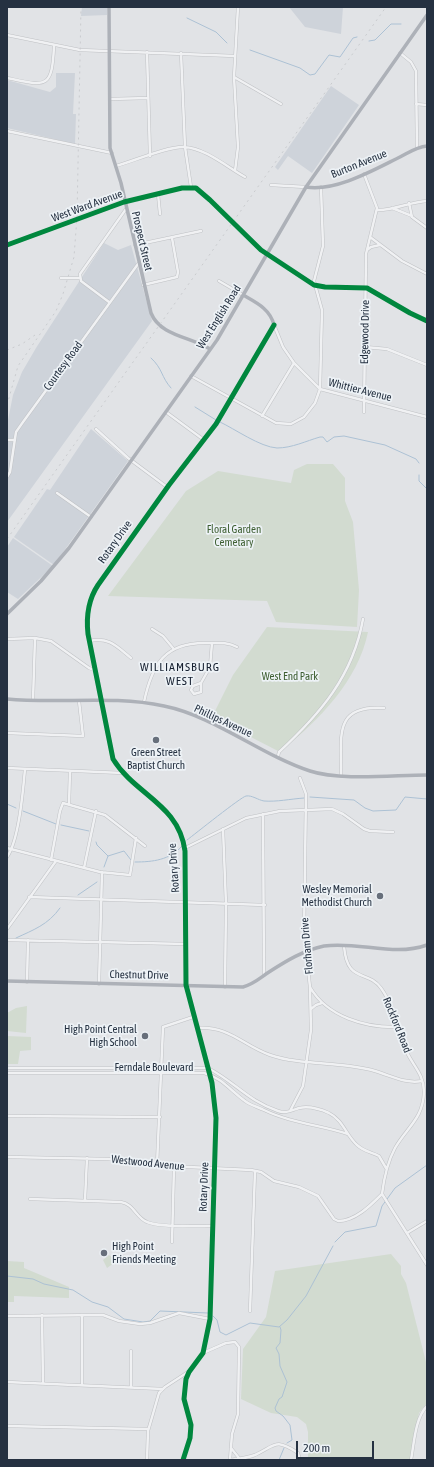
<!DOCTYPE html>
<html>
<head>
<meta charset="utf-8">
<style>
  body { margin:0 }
  #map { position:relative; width:434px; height:1467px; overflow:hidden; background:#e1e3e6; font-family:"Asap Condensed",sans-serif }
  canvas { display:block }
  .frame { position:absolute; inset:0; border:8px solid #253141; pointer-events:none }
  .scale { position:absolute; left:296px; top:1441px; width:78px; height:18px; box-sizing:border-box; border:2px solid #253141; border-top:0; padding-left:5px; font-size:12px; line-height:14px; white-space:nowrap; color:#253141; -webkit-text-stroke:3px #edf2f6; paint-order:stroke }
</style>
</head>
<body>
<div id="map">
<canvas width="434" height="1467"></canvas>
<div class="frame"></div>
<div class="scale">200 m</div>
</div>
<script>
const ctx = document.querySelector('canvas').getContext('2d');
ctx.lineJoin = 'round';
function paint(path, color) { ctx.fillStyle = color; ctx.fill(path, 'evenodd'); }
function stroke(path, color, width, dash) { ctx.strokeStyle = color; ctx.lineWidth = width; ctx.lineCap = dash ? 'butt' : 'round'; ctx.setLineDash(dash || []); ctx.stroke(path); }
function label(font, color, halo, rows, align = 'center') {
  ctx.font = font + ' "Asap Condensed",sans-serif'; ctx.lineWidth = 3.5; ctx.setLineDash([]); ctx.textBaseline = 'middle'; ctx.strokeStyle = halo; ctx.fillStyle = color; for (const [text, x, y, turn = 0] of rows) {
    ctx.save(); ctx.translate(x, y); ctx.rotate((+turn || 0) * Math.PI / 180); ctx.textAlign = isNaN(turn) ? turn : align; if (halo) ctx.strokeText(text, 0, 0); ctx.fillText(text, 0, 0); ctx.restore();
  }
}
paint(new Path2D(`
  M82,7H107V15L81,16Z
  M289,7H343L341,34L305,27Z
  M56,73H75L73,114H76L75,144L7,128V80L50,92L56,87Z
  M331,86L359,105L312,173L288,156L278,170L275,167Z
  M104,243L118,250L131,245L152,321L7,522V425L13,395L22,372L36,348Z
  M91,429L128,461L54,565L14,537L47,489L50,490Z
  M13,538L53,566L18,599L7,592V547Z`), '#ced3da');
paint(new Path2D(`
  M307,464H333L345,478V501L353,522L359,590L357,627L276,622L267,601L108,596L186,491L218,471L291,483L294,470Z
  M267,627L368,632C358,681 319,720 282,750L278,751L212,717L233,675Z
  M27,1006L26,1033L7,1031V1013L16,1008Z
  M7,1036L31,1037V1050L20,1051L18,1064H7Z
  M391,1254L401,1266V1274L406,1283L427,1366V1403L419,1413L410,1460H308V1432L306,1424L297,1417L271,1413L241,1399L243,1349L266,1317L275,1271Z
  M109,1255L117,1261L107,1268L103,1260Z
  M7,1261L24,1262V1268L69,1287V1298L14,1296V1302H7Z`), '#d2dbd0');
stroke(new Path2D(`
  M187,18L216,32L227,43
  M369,41L375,40L391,24H401
  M250,50L300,68L310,75L315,74L329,55L340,57L353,38L357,37
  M151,358C163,369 161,377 171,388
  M195,407L216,420
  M220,422C235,429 260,447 277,448C292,448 306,441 320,437H323L327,442L334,437L344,436L385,445L416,459L419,463
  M419,475V481L427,489
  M310,797L354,800L365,808L373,811L396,810L405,797L427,799
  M7,804L16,808
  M23,811L56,824
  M61,825L89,831
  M187,840C195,834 241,797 246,796C252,795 258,800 264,801C277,802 290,799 304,798
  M96,842L97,845L108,856
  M135,862C153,862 170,860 182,846
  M104,867L108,856L124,851L131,860
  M78,895L97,882
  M16,938C33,930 48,925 60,908
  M335,1242L345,1232L376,1226L382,1206L395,1188L427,1165
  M7,1276L33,1279L44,1284L73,1290L92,1302L108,1307L124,1319L143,1322L150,1321L160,1311L208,1313
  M213,1316L217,1320L220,1332L226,1335L250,1323L279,1327L287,1320L306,1296L333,1246
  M280,1327L281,1330L280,1343L276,1348L279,1354L280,1366L287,1382L282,1397L279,1399L275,1408L276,1411L283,1416L290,1425L292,1440L287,1443
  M279,1460L284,1448`), '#acc1d4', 1);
const street = new Path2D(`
  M7,35L80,50L235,56
  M147,52L150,156
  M181,53L185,147L191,187
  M400,53L411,62L416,71L417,148
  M234,77L281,104
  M7,78C46,86 52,90 54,46
  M110,99L148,98
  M416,104L427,105
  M7,131L112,153
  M116,166C134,161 168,146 184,147C205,148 227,167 245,177
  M235,171L238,147L234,77L238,7
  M364,174L377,208L366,254L364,412
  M271,185L306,187
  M158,194L160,214
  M409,203L412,217L427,228
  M392,208L412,216
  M377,210C392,211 409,202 427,201
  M370,237L402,261L427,274
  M135,245L201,231
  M367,250L371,247L380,245
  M61,278H80
  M219,281L243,295
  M143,285L177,277L178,272L172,238
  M109,302L81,281L80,274L126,209
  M274,325L283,347L294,363L320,389L427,417
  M365,347L387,349L427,365
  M191,376L276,423L291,424L304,417L315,403L320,389L322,310L314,281L323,246L321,187
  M166,412L204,440
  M262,416L294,363
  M96,429L128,458L167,487
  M7,440H14
  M7,477L10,472L16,432L23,422L138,264
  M57,493L91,517
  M152,629L163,636L173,648
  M7,639L35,638L51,641L89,668L94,670
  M89,641C110,637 116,646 131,658
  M201,683L193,686L191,690L194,694L201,692V683L210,667L212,643
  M33,700L35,638
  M144,702C152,664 165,642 207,643C218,643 228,642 237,647
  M7,733L83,736L79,701
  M278,756L279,752C320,714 353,676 363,619
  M7,768L123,773
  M341,776C342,737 332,705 384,708
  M69,804L70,771
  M263,814L264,975
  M223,829L226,904L225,987
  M7,848L100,872L130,875L136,838
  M185,848L246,818L280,811L332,809L343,814L364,829L370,831L393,832
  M7,857C19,840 23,791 25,769
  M51,860L60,811L63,803L105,815L145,846
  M84,868L96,811
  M29,897L265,905
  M7,929L56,861
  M7,940L186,944
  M344,946C347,984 367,969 381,988C394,1006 397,1028 405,1048C411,1064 424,1073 424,1092C423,1119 407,1127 395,1148C387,1163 384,1178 382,1194L427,1265
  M27,982L28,940
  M99,984L102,872
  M310,987C327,1017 366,1028 398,1027
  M311,1009L316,1005L322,1003
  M197,1028C230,1026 242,1045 270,1055C302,1066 342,1061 375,1071C392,1076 405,1084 422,1081
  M7,1068H208C235,1082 248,1101 278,1111C286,1114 292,1110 299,1108C309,1106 320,1109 329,1113C343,1120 346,1135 357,1145C363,1151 371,1152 379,1156L386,1168
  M7,1073H204C221,1077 231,1091 245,1101C250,1105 258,1107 264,1110C291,1123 320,1125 348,1134
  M290,1111L303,1086L311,1030L310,987L304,934L306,794L300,778
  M7,1116L160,1117
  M7,1157L108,1159L168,1166L251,1170L261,1172L274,1181L299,1187L318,1196L334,1219L338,1221C355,1221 370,1206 382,1194
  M157,1165L163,1027L193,1017
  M30,1199L121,1202C134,1204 136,1218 147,1222C161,1228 197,1226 213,1226
  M85,1200L87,1158
  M407,1233L427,1221
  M172,1242L174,1167
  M250,1311L255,1171
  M42,1315L43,1384
  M82,1315V1385
  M7,1316L103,1315L119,1321L140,1324L150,1323L179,1313L210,1319
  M203,1353L226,1343L235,1342L239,1347L238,1414L232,1434L230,1460C238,1459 247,1458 255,1455C276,1445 275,1438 298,1453L300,1460
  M7,1382L163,1389
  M131,1387V1351
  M7,1426L148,1429
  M231,1448L239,1458
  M147,1460L148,1431L159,1393L165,1387L188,1372
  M411,1460C414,1444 415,1418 427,1406`);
stroke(street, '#bfc1c4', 3.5);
stroke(street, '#f0f1f3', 2.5);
stroke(new Path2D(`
  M109,7L110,148L121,183L151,313C160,336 192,337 210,349
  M306,187C334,192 372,171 396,159C407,154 415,147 427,146
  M7,245L124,202L182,188H196L210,200L261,250L314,285L325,287L367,288L410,313L427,321
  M7,614L41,581L69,548L217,340L306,187L427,15
  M7,699C59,704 112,695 164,706C214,716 261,755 310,771C340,781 394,775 427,775
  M7,981L243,987C254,984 260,978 269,972C286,961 304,950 324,946C358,941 394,957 427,945
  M183,1460L190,1438L191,1425L184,1399L186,1379L189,1372L203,1353L210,1319L216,1118L212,1083L186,985L185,851C179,804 135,795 113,759L88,634C86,616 88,600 98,585L169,485L216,424L274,325C270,309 257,303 243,295`), '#adb1b8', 3.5);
stroke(new Path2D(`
  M7,350L22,344L35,335
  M7,405L18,366L56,311L63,294L74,257L77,217L81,7
  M7,539L386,7`), '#c9cbce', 1, [2, 4]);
stroke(new Path2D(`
  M7,245L124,202L182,188H196L210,200L261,250L314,285L325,287L367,288L410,313L427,321
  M183,1460L190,1438L191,1425L184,1399L186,1379L189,1372L203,1353L210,1319L216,1118L212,1083L186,985L185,851C179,804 135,795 113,759L88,634C86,616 88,600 98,585L169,485L216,424L274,325`), '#00873e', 5);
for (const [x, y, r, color] of [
  [156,740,4,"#676f7b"],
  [380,896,4,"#676f7b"],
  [145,1036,4,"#676f7b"],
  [104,1253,4,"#676f7b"]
]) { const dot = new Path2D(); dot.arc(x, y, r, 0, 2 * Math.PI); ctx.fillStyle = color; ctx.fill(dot); stroke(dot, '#edf2f6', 1.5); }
label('11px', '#253141', '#edf2f6', [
  ["Burton Avenue",359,164,-22],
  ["West Ward Avenue",87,206,-20],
  ["Prospect Street",142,241,77],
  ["West English Road",219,317,-58],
  ["Edgewood Drive",365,332,-89],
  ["Courtesy Road",63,366,-54],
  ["Whittier Avenue",360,390,14],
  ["Rotary Drive",115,542,-55],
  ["Phillips Avenue",223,721,25],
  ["Rotary Drive",174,868,-94],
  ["Florham Drive",307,946,-95],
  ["Chestnut Drive",139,975,1],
  ["Rockford Road",397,1025,68],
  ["Ferndale Boulevard",154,1068],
  ["Westwood Avenue",148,1163,6],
  ["Rotary Drive",204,1187,-88]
]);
label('11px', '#3d5e31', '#edf2f6', [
  ["Floral Garden",234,530],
  ["Cemetary",234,543],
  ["West End Park",290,677]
]);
label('11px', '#253141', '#edf2f6', [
  ["Green Street",156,753,"center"],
  ["Baptist Church",156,766,"center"],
  ["Wesley Memorial",372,890],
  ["Methodist Church",372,903],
  ["High Point Central",137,1030],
  ["High School",137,1043],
  ["High Point",112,1247,"left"],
  ["Friends Meeting",112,1260,"left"]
], 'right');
ctx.letterSpacing = '1px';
label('12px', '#182232', '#edf2f6', [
  ["WILLIAMSBURG",180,667],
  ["WEST",180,681]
]);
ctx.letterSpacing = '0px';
</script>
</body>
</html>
